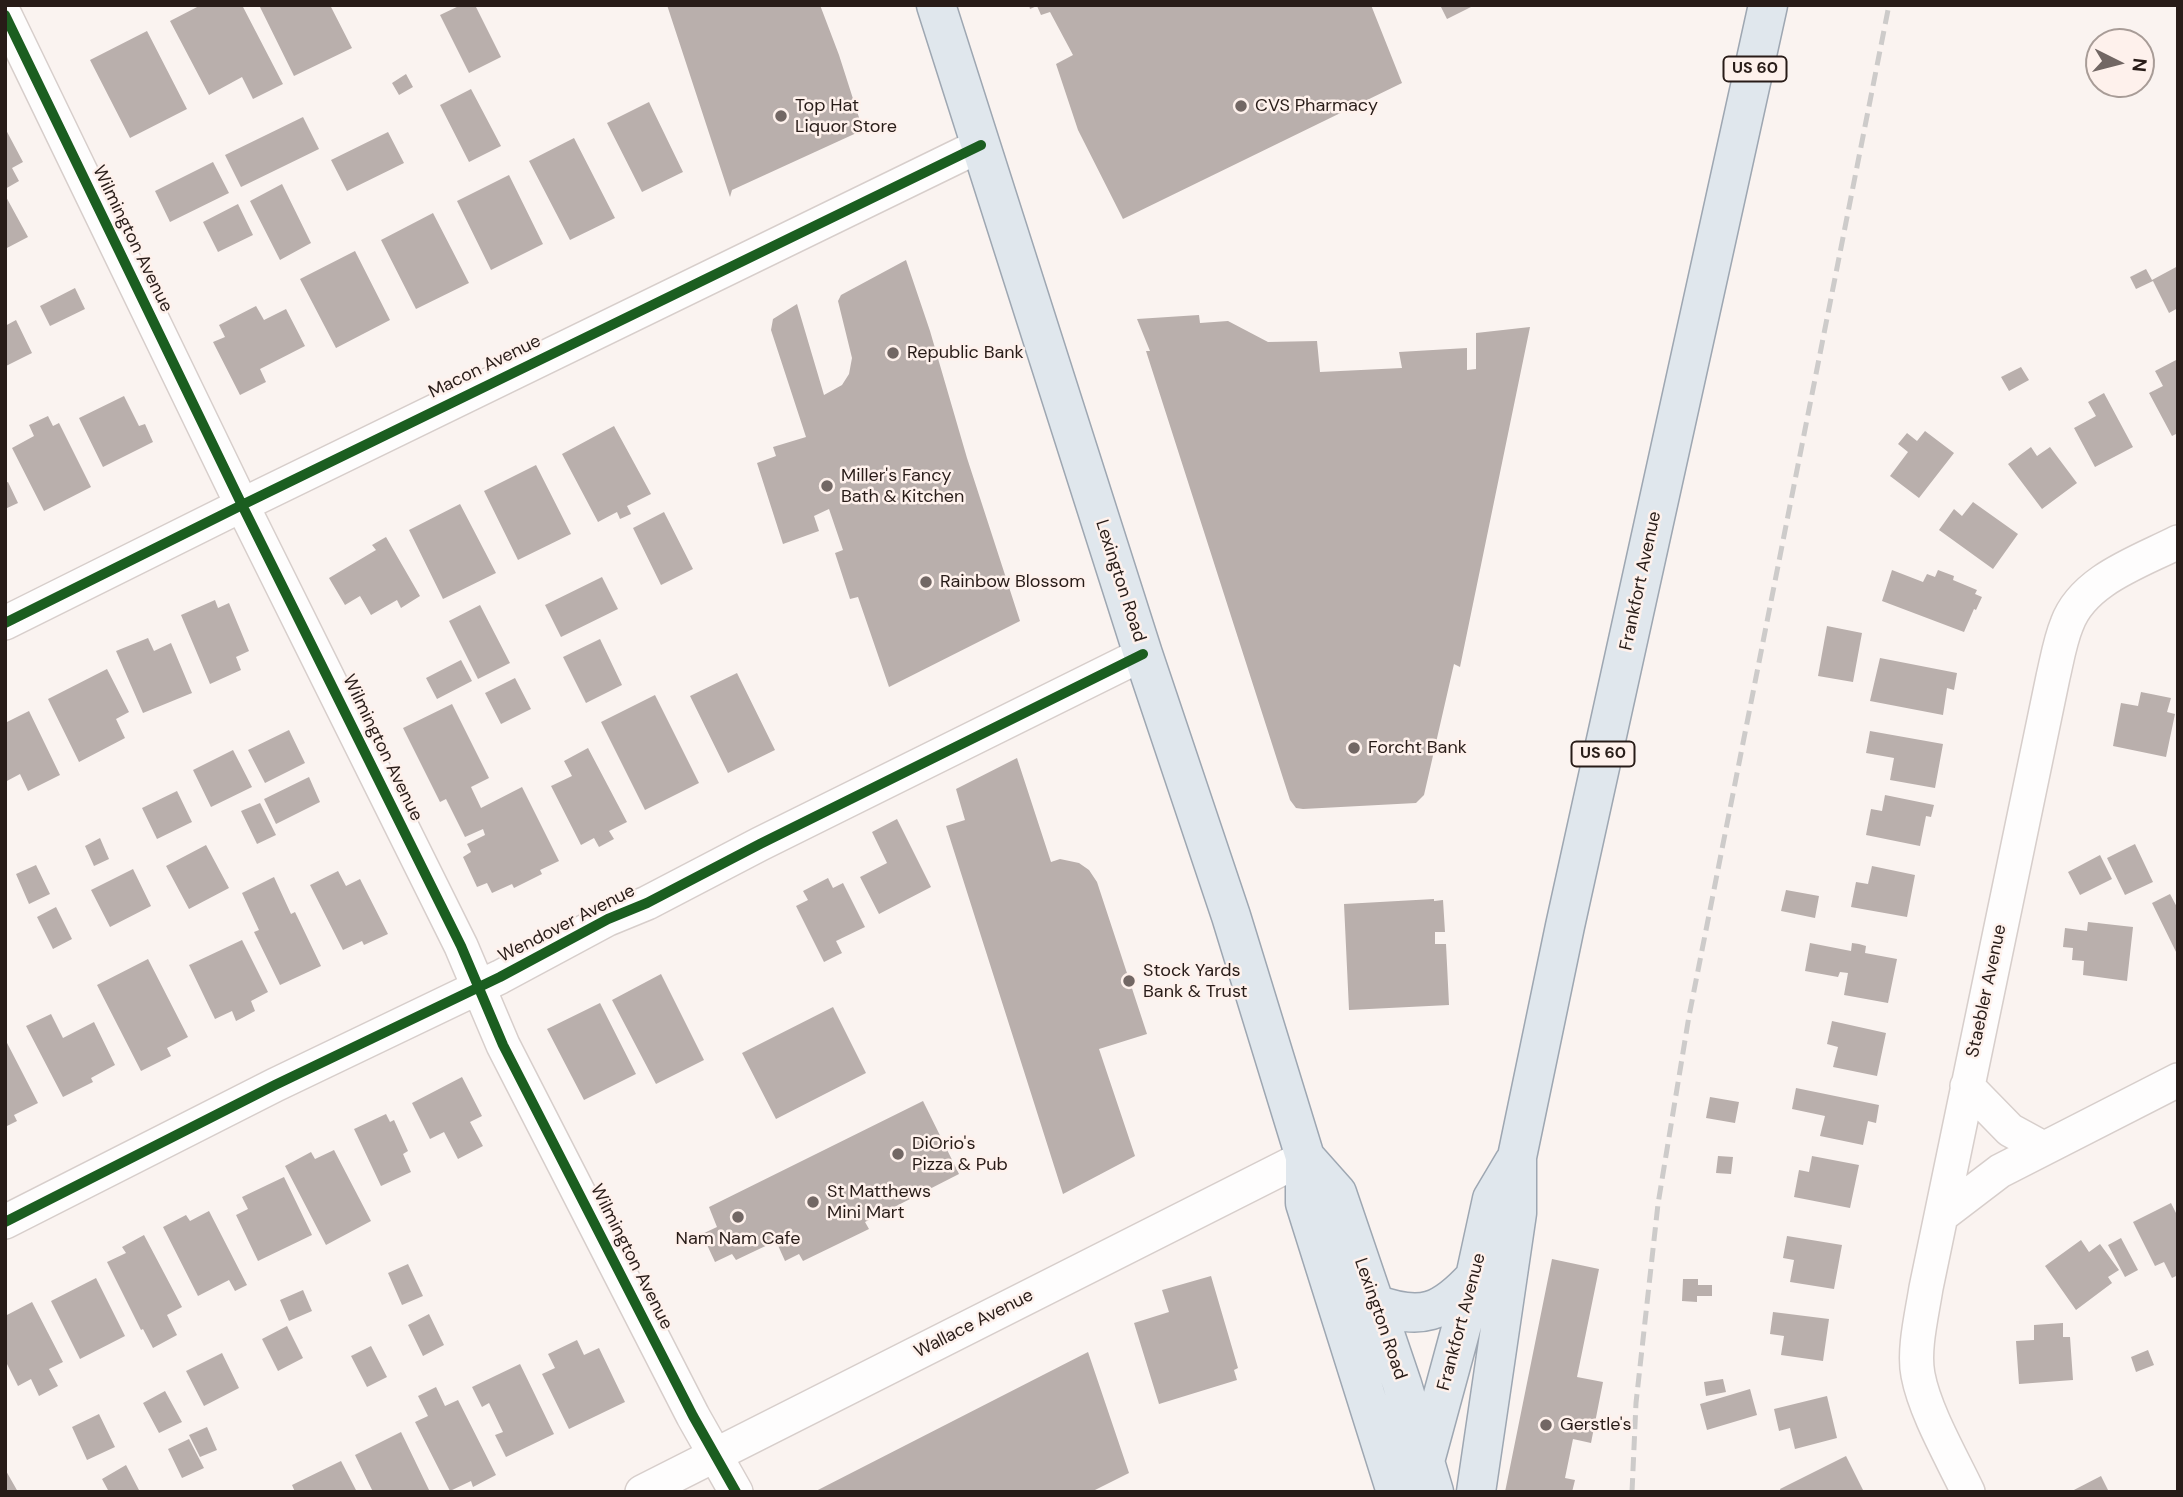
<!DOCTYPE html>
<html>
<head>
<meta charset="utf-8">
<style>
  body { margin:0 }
  #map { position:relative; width:2183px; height:1497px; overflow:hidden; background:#faf3f0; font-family:"DM Sans",sans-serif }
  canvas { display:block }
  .frame { position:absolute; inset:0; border:7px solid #281c18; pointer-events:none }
  .north { position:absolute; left:2085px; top:28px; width:70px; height:70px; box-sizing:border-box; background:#fef1ec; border:2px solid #a89c97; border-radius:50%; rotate:96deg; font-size:19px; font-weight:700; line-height:28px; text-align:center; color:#281c18 }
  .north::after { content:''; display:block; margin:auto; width:24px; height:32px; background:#726764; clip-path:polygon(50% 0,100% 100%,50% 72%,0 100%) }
</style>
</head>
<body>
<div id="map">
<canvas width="2183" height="1497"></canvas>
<div class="frame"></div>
<div class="north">N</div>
</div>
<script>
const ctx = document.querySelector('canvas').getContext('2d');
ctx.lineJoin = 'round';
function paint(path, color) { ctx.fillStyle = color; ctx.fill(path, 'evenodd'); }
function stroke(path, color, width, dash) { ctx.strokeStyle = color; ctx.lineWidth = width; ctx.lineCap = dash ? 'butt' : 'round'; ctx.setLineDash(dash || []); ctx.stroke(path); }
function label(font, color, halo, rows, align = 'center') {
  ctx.font = font + ' "DM Sans",sans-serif'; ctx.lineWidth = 5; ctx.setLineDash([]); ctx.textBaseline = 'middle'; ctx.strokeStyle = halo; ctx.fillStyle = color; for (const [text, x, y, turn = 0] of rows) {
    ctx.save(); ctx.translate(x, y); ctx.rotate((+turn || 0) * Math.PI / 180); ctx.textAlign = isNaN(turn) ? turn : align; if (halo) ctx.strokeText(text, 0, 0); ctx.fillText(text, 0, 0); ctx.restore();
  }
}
paint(new Path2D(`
  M201,5H242L283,84L253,99L242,77L209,95L170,21Z
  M259,5H330L352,48L294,76Z
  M461,5H475L501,57L469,73L440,15Z
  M667,5H820L839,55L863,130L732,190L730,197Z
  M1029,5H1371L1402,83L1123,219L1078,130L1056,64L1073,55L1050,12L1041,15L1037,6L1030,9Z
  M1440,5H1475L1447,19Z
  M147,31L187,109L130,138L90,60Z
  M406,74L413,87L399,95L392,83Z
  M471,89L501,146L469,162L440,105Z
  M649,102L683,172L642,192L607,123Z
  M303,117L319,149L241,187L225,155Z
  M5,128L23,162L12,168L19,181L5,189Z
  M388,132L404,163L347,191L331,160Z
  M574,138L615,218L570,240L529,161Z
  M213,162L229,193L170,222L155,191Z
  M509,175L543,244L491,270L457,201Z
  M282,184L311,243L280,260L250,201Z
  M5,195L28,237L5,249Z
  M238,204L253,235L218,252L203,222Z
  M433,213L469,283L416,309L381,240Z
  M355,251L390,320L336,348L300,279Z
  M906,260L930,331L967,458L1020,621L889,687L858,597L850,599L835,553L843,550L829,509L814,516L819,531L783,544L757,463L776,456L773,447L806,437L771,330L773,319L797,304L824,395L842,385L849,374L852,358L838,301L841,295Z
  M2178,266V308L2169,313L2153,281L2136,289L2130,277L2146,269L2152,280Z
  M75,288L85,309L50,326L40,306Z
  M256,306L264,320L286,309L305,346L260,369L266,382L240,395L213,342L225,337L219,325Z
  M1199,315L1200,323L1228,321L1268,342L1317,341L1320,372L1402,368L1399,352L1467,348V370L1476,369V333L1530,327L1460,667L1454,664L1424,795L1416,803L1303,809L1296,808L1290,800L1146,351H1150L1137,319Z
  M16,320L32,353L6,366L5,326Z
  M2178,359V433L2172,436L2149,393L2163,386L2155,371Z
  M2021,367L2029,380L2009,391L2001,377Z
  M2104,393L2133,447L2095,467L2074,428L2096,416L2088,402Z
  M124,396L139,426L145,424L153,442L103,467L79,418Z
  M48,416L53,426L59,423L91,487L44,511L12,448L34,436L29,425Z
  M614,426L651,494L627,506L631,514L620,519L617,512L598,522L562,454Z
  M1925,431L1954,453L1919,498L1890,476L1908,452L1898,444L1907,433L1917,441Z
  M2031,447L2037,456L2050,447L2077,483L2042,509L2008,464Z
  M536,465L571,534L518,560L484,491Z
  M8,482L18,503L5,509V483Z
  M1973,502L2018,534L1993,569L1939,530L1954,509L1962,516Z
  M460,504L496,573L443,599L409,530Z
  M664,512L693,569L661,585L633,528Z
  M386,537L420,596L401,608L397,600L371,615L360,596L345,605L329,578L376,550L372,545Z
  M1892,570L1923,582L1927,574L1935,577L1938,570L1954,576L1953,580L1977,590L1975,594L1982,597L1976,610L1974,609L1964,632L1882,601Z
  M602,577L618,609L561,637L545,605Z
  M215,600L218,608L229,603L249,651L236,657L241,670L210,684L181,615Z
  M480,605L510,663L478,679L449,621Z
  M1827,626L1862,633L1853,682L1818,676Z
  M148,638L154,651L171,643L192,693L143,713L116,651Z
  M600,639L622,685L586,703L563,657Z
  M1880,658L1957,673L1954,690L1947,688L1943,715L1870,701Z
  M461,660L472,681L437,699L426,678Z
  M107,669L129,712L116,719L125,738L79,762L48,699Z
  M737,673L775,750L728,773L690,696Z
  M515,678L531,709L501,724L485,693Z
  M2141,692L2171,698L2167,712L2175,714L2166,757L2113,746L2121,703L2138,706Z
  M655,695L699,783L645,810L601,722Z
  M452,704L489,778L471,787L481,808L522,787L559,861L540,870L542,874L514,888L512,884L492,893L487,883L477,887L463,857L471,852L467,844L485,835L483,829L465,837L446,799L440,802L403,728Z
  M29,711L60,775L28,791L20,774L5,782V723Z
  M289,730L305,763L265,783L248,750Z
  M1870,731L1943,744L1935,788L1890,780L1894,758L1866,753Z
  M588,748L627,822L609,831L614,839L599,847L594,838L581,845L551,786L572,776L564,761Z
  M233,750L252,787L211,807L193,770Z
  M1017,758L1051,862L1060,859L1079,863L1089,870L1097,882L1147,1034L1099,1049L1135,1156L1063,1194L946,826L965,820L956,789Z
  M309,777L320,802L276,824L264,799Z
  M177,791L192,822L157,839L142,808Z
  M1885,795L1934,805L1931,817L1926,816L1920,846L1866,835L1871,809L1882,811Z
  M260,803L276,835L257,844L241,811Z
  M897,819L931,887L879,914L860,877L887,863L872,832Z
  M100,838L109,859L94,866L85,846Z
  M2135,844L2153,882L2125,895L2107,858Z
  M206,845L229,888L189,909L166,866Z
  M2100,855L2112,879L2080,895L2068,872Z
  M36,865L50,894L29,904L16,874Z
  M1872,866L1915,875L1907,917L1851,907L1856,882L1868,884Z
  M133,869L151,906L110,927L91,890Z
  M338,871L346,886L360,879L388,934L364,945L362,941L343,950L310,885Z
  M274,877L291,914L295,912L321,966L280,985L254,932L259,930L242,893Z
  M828,878L833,888L843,883L865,927L836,941L842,953L824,962L796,906L808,900L803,891Z
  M1786,890L1819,896L1815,918L1781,911Z
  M2170,894L2178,909V956L2152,903Z
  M1434,899V901L1443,900L1445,932H1435V944H1446L1449,1005L1349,1010L1344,904Z
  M56,907L72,939L53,949L37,917Z
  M2088,922L2133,927L2127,981L2083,975L2084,961L2072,960L2073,948L2063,947L2065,928L2087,931Z
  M242,940L268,992L251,1001L255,1011L242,1018L236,1021L232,1011L215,1019L189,965Z
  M1810,943L1851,951L1852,943L1859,944L1866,946L1865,953L1897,959L1888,1003L1844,995L1848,973L1840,972L1838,977L1805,971Z
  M148,959L188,1037L167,1048L171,1056L141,1071L97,985Z
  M661,974L704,1060L656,1084L612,1000Z
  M600,1003L636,1074L584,1100L547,1029Z
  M833,1007L866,1073L776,1119L742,1053Z
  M51,1014L63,1038L94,1022L115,1065L91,1078L93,1082L63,1097L26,1026Z
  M1832,1021L1886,1033L1877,1076L1833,1067L1838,1047L1827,1044Z
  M5,1039L38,1103L14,1115L17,1121L5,1127Z
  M462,1077L482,1116L470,1122L483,1146L458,1159L444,1132L430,1139L412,1103Z
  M1796,1088L1879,1105L1876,1123L1868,1121L1863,1145L1820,1136L1825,1116L1792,1109Z
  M1710,1097L1739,1102L1735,1123L1706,1118Z
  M923,1101L959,1174L865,1222L869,1229L803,1261L799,1254L785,1261L776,1241L736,1260L732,1254L715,1262L702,1234L717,1227L709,1207Z
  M386,1114L390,1122L394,1120L408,1151L403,1154L411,1172L381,1186L354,1129Z
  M334,1150L371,1221L326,1245L285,1166L311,1152L315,1159Z
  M1718,1156L1733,1157L1731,1174L1716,1173Z
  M1812,1156L1859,1165L1850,1208L1794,1197L1799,1170L1809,1172Z
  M284,1177L312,1235L258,1261L236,1215L248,1209L242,1197Z
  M2171,1203L2178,1217V1275L2172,1278L2164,1262L2155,1266L2133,1222Z
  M209,1211L247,1285L235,1291L229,1280L198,1296L163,1227L186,1215L190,1221Z
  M144,1235L182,1307L167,1315L177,1335L153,1348L143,1329L141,1330L107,1262L126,1253L122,1247Z
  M1787,1236L1842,1245L1834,1289L1790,1282L1794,1260L1783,1258Z
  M2121,1238L2138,1270L2125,1277L2108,1245Z
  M2081,1240L2089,1252L2100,1244L2119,1270L2108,1277L2112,1283L2076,1310L2045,1266Z
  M1552,1259L1599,1269L1577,1377L1603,1382L1591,1443L1573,1439L1565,1478L1575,1480L1572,1492H1505Z
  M408,1264L423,1296L402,1305L388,1273Z
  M1211,1276L1238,1368L1234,1370L1237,1380L1159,1404L1134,1323L1169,1312L1162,1290Z
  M96,1278L125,1336L80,1359L51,1301Z
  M1683,1279H1698V1285H1712V1296H1697V1302L1682,1301Z
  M303,1290L312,1311L289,1321L280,1300Z
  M32,1302L63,1362L49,1369L58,1386L39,1396L31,1379L18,1386L5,1360V1316Z
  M1773,1312L1829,1319L1823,1361L1781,1355L1784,1336L1770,1334Z
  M429,1314L444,1345L423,1356L408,1325Z
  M2063,1323V1337H2070L2073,1380L2019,1384L2016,1341L2034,1340V1325Z
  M287,1326L303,1358L278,1371L262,1339Z
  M577,1340L584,1355L599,1348L625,1402L569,1429L542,1374L555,1368L548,1354Z
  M371,1346L387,1377L367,1387L351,1356Z
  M2148,1350L2154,1365L2136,1372L2131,1357Z
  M1088,1352L1129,1473L1091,1492H814Z
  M222,1353L239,1388L204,1406L186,1371Z
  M520,1364L554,1434L506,1457L495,1435L503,1432L489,1403L482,1407L472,1387Z
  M1723,1379L1726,1392L1706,1396L1704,1382Z
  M436,1387L445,1406L458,1400L496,1475L473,1487L471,1481L450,1491L415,1422L428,1416L418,1396Z
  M1750,1389L1757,1415L1707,1430L1700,1404Z
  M165,1391L182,1422L159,1433L143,1403Z
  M1827,1396L1837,1438L1795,1449L1790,1428L1779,1431L1774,1409Z
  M99,1414L115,1447L87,1460L72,1427Z
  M207,1427L217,1450L200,1457L189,1435Z
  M401,1432L430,1492H373L355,1455Z
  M189,1439L204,1468L182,1478L168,1449Z
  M1846,1456L1864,1492H1781L1780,1489Z
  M341,1461L357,1492H295L292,1485Z
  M126,1465L140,1492H109L102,1479Z
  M5,1469L18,1492H5Z
  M2101,1476L2109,1492H2070Z`), '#b9afac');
const street = new Path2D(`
  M5,15L242,505L461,946L503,1045L693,1416L736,1492
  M5,623L242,505L981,145
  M1967,1086L2010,1130L2043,1148
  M1941,1216L2000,1171L2178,1080
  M5,1222L275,1085L500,977L608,919L647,903L760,844L1143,654
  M642,1492L1305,1157
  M1968,1492C1952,1458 1925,1412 1918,1375C1913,1350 1922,1314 1926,1288L2053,677C2057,660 2060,641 2067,624C2083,580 2139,562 2178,542`);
const primary = new Path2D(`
  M936,5L1143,654L1231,916L1305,1157V1203L1396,1492
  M1305,1157L1337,1193L1402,1384L1434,1492
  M1375,1304C1422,1321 1442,1313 1475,1277
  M1425,1461L1475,1277L1492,1199L1514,1162
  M1476,1492L1517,1213V1157L1565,926L1768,5`);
stroke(street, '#d7cecb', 36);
stroke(primary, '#9ea7b2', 41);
stroke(street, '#fefdfd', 33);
stroke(primary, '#e0e7ed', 38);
stroke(new Path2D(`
  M1632,1492L1636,1403L1658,1204L1689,1016L1889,5`), '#cdcbca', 5, [14, 7]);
stroke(new Path2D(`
  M5,15L242,505L461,946L503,1045L693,1416L736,1492
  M5,623L242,505L981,145
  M5,1222L275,1085L500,977L608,919L647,903L760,844L1143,654`), '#1b5e20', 10);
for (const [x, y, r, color] of [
  [1241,106,7,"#726764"],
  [781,116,7,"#726764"],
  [893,353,7,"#726764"],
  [827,486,7,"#726764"],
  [926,582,7,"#726764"],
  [1354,748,7,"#726764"],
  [1129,981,7,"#726764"],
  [898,1154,7,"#726764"],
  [813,1202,7,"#726764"],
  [738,1217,7,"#726764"],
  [1546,1425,7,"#726764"]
]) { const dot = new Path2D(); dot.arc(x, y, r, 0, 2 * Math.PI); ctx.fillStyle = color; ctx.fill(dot); stroke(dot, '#fef1ec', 2.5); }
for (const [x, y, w] of [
  [1755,69,63],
  [1603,754,63]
]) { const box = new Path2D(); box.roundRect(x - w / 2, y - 12.5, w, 25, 5); ctx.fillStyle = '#fef1ec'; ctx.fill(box); stroke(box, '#281c18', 2); }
label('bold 16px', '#281c18', null, [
  ["US 60",1755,69],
  ["US 60",1603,754]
]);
label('18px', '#281c18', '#fef1ec', [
  ["Top Hat",795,106],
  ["Liquor Store",795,127],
  ["CVS Pharmacy",1255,106],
  ["Republic Bank",907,353],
  ["Miller's Fancy",841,476],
  ["Bath & Kitchen",841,497],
  ["Rainbow Blossom",940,582],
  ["Forcht Bank",1368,748],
  ["Stock Yards",1143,971],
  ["Bank & Trust",1143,992],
  ["DiOrio's",912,1144],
  ["Pizza & Pub",912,1165],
  ["St Matthews",827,1192],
  ["Mini Mart",827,1213],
  ["Nam Nam Cafe",738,1239,"center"],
  ["Gerstle's",1560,1425]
], 'left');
label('18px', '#281c18', '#fef1ec', [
  ["Wilmington Avenue",132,239,64],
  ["Macon Avenue",485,367,-26],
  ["Lexington Road",1120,581,72],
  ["Frankfort Avenue",1641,581,-78],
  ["Wilmington Avenue",382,748,64],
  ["Wendover Avenue",567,924,-27],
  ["Staebler Avenue",1987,991,-78],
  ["Wilmington Avenue",631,1257,63],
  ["Lexington Road",1380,1319,71],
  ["Frankfort Avenue",1462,1322,-75],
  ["Wallace Avenue",974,1324,-27]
]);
</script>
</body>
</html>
